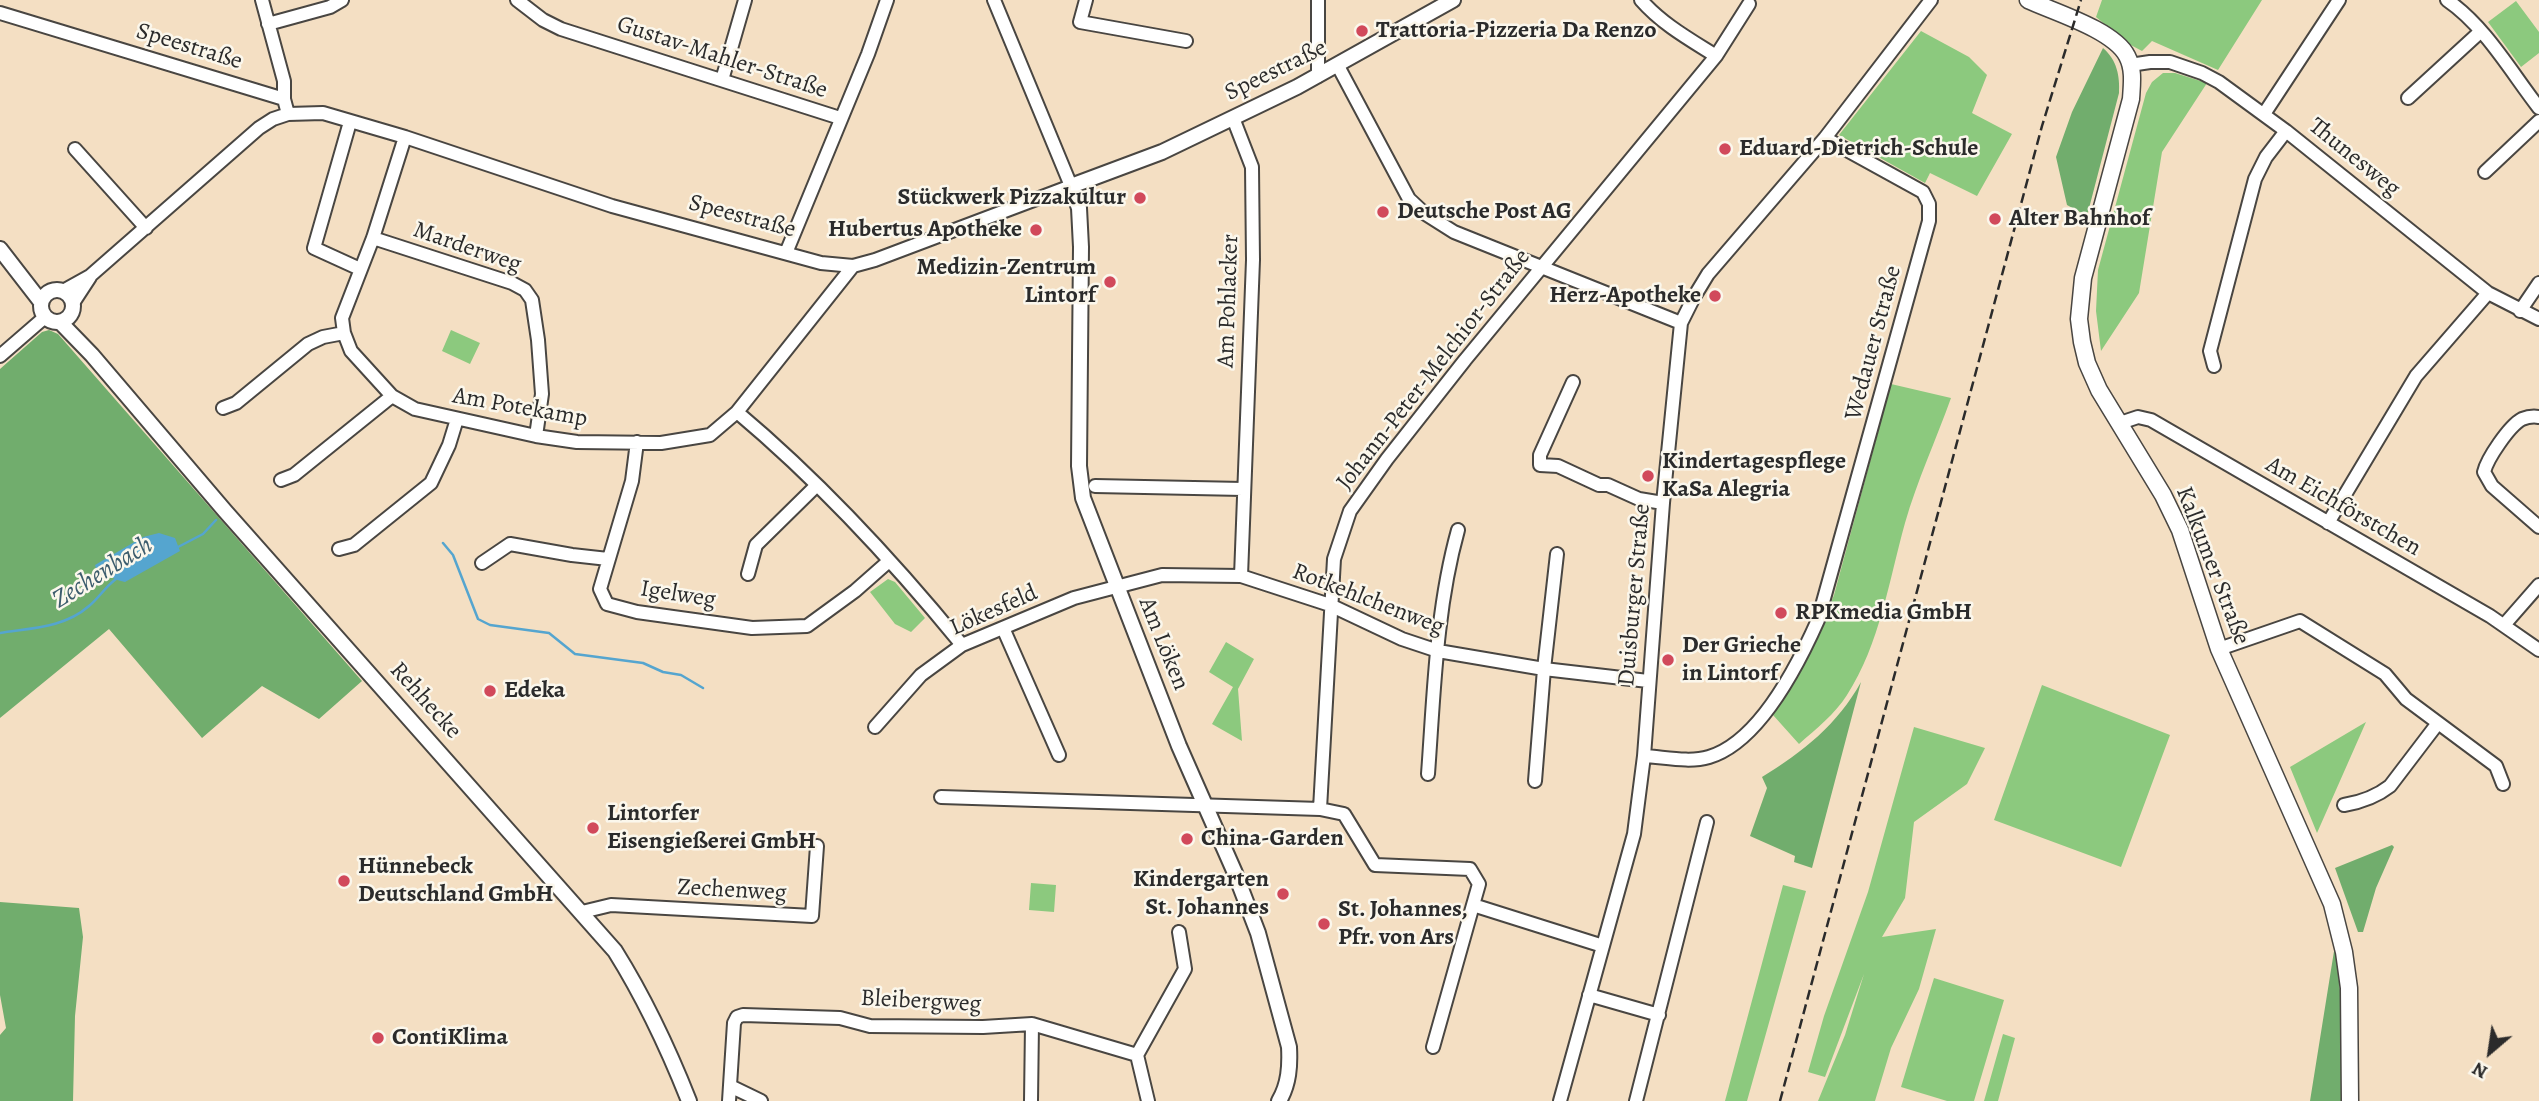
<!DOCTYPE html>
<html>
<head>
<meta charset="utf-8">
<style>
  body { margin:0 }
  #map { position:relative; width:2539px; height:1101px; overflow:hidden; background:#f4dfc3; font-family:Alegreya,serif }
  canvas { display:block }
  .north { position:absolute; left:2455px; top:1017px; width:70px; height:70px; -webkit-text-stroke:5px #fbf7ec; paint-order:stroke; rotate:209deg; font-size:19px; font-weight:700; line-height:28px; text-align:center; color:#2b2b2b }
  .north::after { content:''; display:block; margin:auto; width:24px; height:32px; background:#2b2b2b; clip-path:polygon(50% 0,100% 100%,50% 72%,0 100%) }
</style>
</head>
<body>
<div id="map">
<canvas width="2539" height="1101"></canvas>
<div class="north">N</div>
</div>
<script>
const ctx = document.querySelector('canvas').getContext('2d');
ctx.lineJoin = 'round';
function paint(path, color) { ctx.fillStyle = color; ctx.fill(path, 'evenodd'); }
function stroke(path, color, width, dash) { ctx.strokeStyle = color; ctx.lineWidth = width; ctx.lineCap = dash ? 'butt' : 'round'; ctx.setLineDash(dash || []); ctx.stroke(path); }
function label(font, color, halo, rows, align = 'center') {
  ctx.font = font + ' Alegreya,serif'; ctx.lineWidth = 5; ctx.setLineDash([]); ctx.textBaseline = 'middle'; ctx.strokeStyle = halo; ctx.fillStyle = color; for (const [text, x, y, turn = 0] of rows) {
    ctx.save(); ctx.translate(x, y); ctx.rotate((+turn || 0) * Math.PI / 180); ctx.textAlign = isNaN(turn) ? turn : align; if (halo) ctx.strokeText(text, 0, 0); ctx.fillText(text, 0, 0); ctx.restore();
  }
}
paint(new Path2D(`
  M2102,0H2262L2218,70L2152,41L2142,51L2127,43L2096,17Z
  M2516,1L2539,32V53L2521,67L2488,22Z
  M1921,31L1969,57L1987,75L1972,113L2012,134L1977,196L1930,173L1925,183L1839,135Z
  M2163,73H2175L2207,83L2162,152L2139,293L2101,351L2096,311L2098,270L2146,93L2152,82Z
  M451,330L480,343L470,364L442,351Z
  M1891,384L1951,398C1936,440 1917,481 1905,523C1889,580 1880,644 1847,695C1835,714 1816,729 1799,744L1773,715L1810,654L1834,595Z
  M888,579L895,582L925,618L911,632L895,624L870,592Z
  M1226,642L1254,659L1238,689L1242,741L1212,724L1233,687L1209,672Z
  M2042,685L2170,735L2121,867L1994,820Z
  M2366,722L2317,833L2290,767Z
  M1914,727L1985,748L1967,784L1914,822L1905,898L1882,937L1936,929L1919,989L1891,1048L1875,1101H1818L1845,1035L1864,974L1825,1077L1808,1072L1824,1016L1868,892Z
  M1031,883L1056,885L1054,912L1029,910Z
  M1783,885L1806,891L1747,1101H1725Z
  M1934,978L2004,1000L1974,1101H1947L1901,1087Z
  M2003,1034L2015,1038L1998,1101H1984Z`), '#8cc97e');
paint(new Path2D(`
  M2103,48C2117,60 2120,76 2119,93L2087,216L2067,205L2056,157L2072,112Z
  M49,330L58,334L362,681L319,719L262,686L202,738L109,629L0,718V369L42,332Z
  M1861,682L1812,868L1794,862L1795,856L1750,836L1767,788L1762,777C1803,752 1838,724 1861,682Z
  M2392,845L2394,847L2376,888L2363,932H2358L2335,868Z
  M0,902L79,908L83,937L75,1016L73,1101H0V1035L6,1028L0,995Z
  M2335,945L2343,1017L2344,1101H2310Z`), '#71ad6d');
paint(new Path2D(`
  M159,533L175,538L180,551L125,582C114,580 108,574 97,572L95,565L143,537Z`), '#55a5cf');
stroke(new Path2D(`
  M443,543L453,555L478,619L490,625L549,633L575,654L643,663L663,672L681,675L703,688
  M178,547L203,534L216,520
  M0,633C31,628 64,628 89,606C99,598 105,587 116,579`), '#55a5cf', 2.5);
const minor = new Path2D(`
  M262,0L284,81V99
  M517,0L543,20L561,29L840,118
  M1086,0L1080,22L1186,41
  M1318,0V76
  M1641,0C1662,24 1689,39 1716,56
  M2447,0C2485,26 2511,72 2539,108
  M0,13L284,99L288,114
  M268,24L330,7L342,0
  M2130,65L2150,62H2170L2202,73L2219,82L2286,131L2488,293L2539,319
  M1338,66L1409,199L1424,213L1454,232L1681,323
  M722,80L745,0
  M2408,98L2480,32
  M2264,114L2339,0
  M1233,118L1252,167L1253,260L1241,576
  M350,122L314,248L360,269
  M405,137L373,238L342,318L344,333L351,351L392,396L415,409L536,436L577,442L661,443L710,435L737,412L853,266
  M75,149L146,228
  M2485,172L2539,121
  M373,238L512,283L525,290L532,300L538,340L542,394L536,436
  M786,253L868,54L887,0
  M63,291L90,276L259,128L273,119L288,114L323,113L405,137L612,206L821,263L853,266L875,260L1071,186L994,0
  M73,303L90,277
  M2520,311L2539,283
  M0,356L45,317
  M2214,366L2210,351L2255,179L2266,157L2286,131
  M1573,382L1540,455V465L1558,466L1599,485H1608L1639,499L1663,503
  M223,408L236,403L308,344L323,337L344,333
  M737,412C818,480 895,563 962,645
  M2539,417C2533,416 2527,417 2522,419C2509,426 2487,459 2484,472L2492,486L2539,527
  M2120,423L2138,417L2151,420L2490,616L2539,650
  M637,442L632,481L600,589L607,604L637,612L752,628L807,626L855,591L889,561
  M281,480L294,475L392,396
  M1095,486L1243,489
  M2328,523L2416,376L2488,293
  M339,549L354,545L431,483L449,445L457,419
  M482,563L510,544L572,555L608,559
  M748,574L756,545L816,486
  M2504,625L2539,585
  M1003,628L1059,755
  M2219,649L2300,621L2385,674L2406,699L2496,766L2503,784
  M875,727L921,675L962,645L1074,598L1162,575L1241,576L1330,605L1402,639L1438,651L1544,669L1648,681
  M1644,756C1664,757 1689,763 1709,757C1759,742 1798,665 1818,620L1929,221V204L1923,192L1825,138
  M1428,774C1434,693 1436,609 1458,530
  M1535,781L1544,669L1557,554
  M941,797L1320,809L1344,814L1375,865L1470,869L1479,884L1473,905L1603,946
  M2344,805C2362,802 2376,797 2390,786L2438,723
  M1320,809L1334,559L1350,511L1387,459L1465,360L1716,56L1749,4
  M582,912L611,905L812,916L817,846
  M1589,995L1659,1015
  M1433,1047L1473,905
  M1137,1055L1185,969L1179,932
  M730,1086L761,1101
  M729,1101L734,1023L737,1017L743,1015L840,1018L870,1026L983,1027L1032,1024L1137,1055L1148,1101
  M1031,1101L1032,1024
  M1560,1101L1634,834L1644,756L1663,503L1681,323L1694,297L1708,274L1825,138L1931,0
  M1636,1101L1707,822`);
const tertiary = new Path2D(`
  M0,249L41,302
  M41 306a16 16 0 1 1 32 0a16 16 0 1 1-32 0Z
  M60,322L92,355L225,511L615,951C645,999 668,1048 689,1101
  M1279,1101C1289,1084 1290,1066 1289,1047L1258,933L1235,873L1179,746L1083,498L1079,466L1081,247L1079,208L1071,186L1162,152L1297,87L1453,0`);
const secondary = new Path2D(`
  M2028,0C2054,12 2114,30 2127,56C2134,69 2132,84 2131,99L2083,278L2079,319L2082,342L2087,363L2099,390L2163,495L2180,530L2219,649L2332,904L2344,952L2349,988L2350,1101`);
stroke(minor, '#494642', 16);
stroke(tertiary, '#494642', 18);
stroke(secondary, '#494642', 19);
stroke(minor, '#fff', 12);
stroke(tertiary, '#fff', 14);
stroke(secondary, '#fff', 16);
stroke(new Path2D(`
  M1780,1101L2042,126L2081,0`), '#2b2b2b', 2.5, [10, 5]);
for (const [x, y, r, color] of [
  [1362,31,7,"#d1495b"],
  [1725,149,7,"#d1495b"],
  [1140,198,7,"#d1495b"],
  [1383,212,7,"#d1495b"],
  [1995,219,7,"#d1495b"],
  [1036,230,7,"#d1495b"],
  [1110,282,7,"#d1495b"],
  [1715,296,7,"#d1495b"],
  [1648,476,7,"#d1495b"],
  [1781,613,7,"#d1495b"],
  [1668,660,7,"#d1495b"],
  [490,691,7,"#d1495b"],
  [593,828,7,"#d1495b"],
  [1187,839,7,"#d1495b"],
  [344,881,7,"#d1495b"],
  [1283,894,7,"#d1495b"],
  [1324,924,7,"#d1495b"],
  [378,1038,7,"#d1495b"]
]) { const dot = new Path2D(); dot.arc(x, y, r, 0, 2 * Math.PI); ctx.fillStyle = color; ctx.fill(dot); stroke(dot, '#fbf7ec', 2.5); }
label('bold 24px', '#2b2b2b', '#fbf7ec', [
  ["Trattoria-Pizzeria Da Renzo",1376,31],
  ["Eduard-Dietrich-Schule",1739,149],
  ["Stückwerk Pizzakultur",1126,198,"right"],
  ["Deutsche Post AG",1397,212],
  ["Alter Bahnhof",2009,219],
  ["Hubertus Apotheke",1022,230,"right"],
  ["Medizin-Zentrum",1096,268,"right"],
  ["Lintorf",1096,296,"right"],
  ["Herz-Apotheke",1701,296,"right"],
  ["Kindertagespflege",1662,462],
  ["KaSa Alegria",1662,490],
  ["RPKmedia GmbH",1795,613],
  ["Der Grieche",1682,646],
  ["in Lintorf",1682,674],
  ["Edeka",504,691],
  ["Lintorfer",607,814],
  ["Eisengießerei GmbH",607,842],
  ["China-Garden",1201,839],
  ["Hünnebeck",358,867],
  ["Deutschland GmbH",358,895],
  ["Kindergarten",1269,880,"right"],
  ["St. Johannes",1269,908,"right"],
  ["St. Johannes,",1338,910],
  ["Pfr. von Ars",1338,938],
  ["ContiKlima",392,1038]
], 'left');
label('24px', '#2b2b2b', '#fbf7ec', [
  ["Speestraße",189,47,17],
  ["Gustav-Mahler-Straße",722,58,18],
  ["Speestraße",1276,71,-26],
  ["Thunesweg",2354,158,39],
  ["Speestraße",742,217,15],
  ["Marderweg",467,248,19],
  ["Am Pohlacker",1229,301,-88],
  ["Wedauer Straße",1874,343,-75],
  ["Johann-Peter-Melchior-Straße",1434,370,-52],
  ["Am Potekamp",520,408,10],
  ["Am Eichförstchen",2343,507,30],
  ["Kalkumer Straße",2212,566,69],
  ["Igelweg",678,595,9],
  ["Duisburger Straße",1635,595,-85],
  ["Rotkehlchenweg",1368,600,21],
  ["Lökesfeld",994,611,-24],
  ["Am Löken",1163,644,68],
  ["Rehhecke",425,701,48],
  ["Zechenweg",732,891,3],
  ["Bleibergweg",921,1002,3]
]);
label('italic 26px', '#3c5c6d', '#fbf7ec', [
  ["Zechenbach",103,573,-32]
]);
</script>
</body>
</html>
